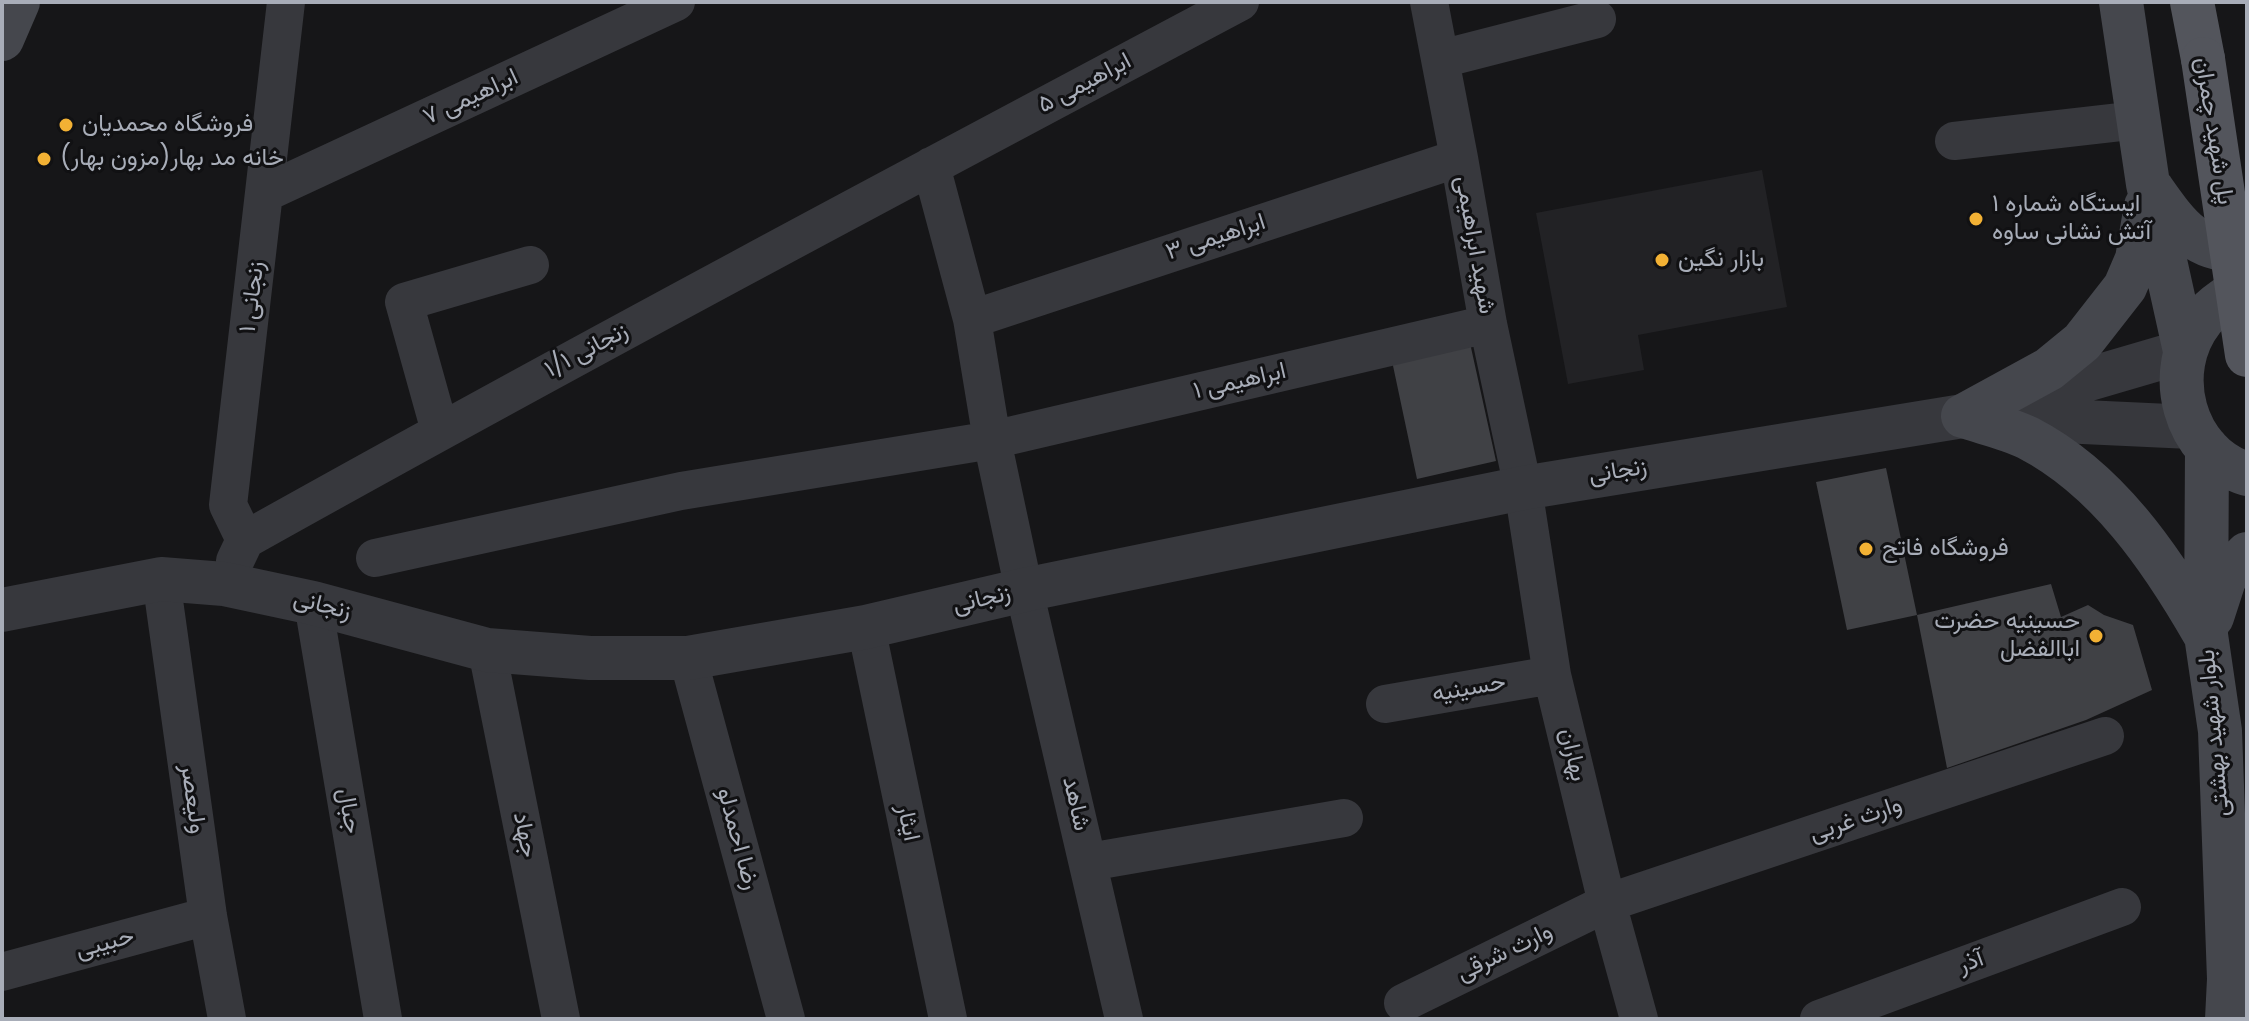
<!DOCTYPE html>
<html>
<head>
<meta charset="utf-8">
<style>
  body { margin:0 }
  #map { position:relative; width:2249px; height:1021px; overflow:hidden; background:#161618; font-family:Poppins,sans-serif }
  canvas { display:block }
  .frame { position:absolute; inset:0; border:4px solid #a8adb8; pointer-events:none }
</style>
</head>
<body>
<div id="map">
<canvas width="2249" height="1021"></canvas>
<div class="frame"></div>
</div>
<script>
const ctx = document.querySelector('canvas').getContext('2d');
ctx.lineJoin = 'round';
function paint(path, color) { ctx.fillStyle = color; ctx.fill(path, 'evenodd'); }
function stroke(path, color, width, dash) { ctx.strokeStyle = color; ctx.lineWidth = width; ctx.lineCap = dash ? 'butt' : 'round'; ctx.setLineDash(dash || []); ctx.stroke(path); }
function label(font, color, halo, rows, align = 'center') {
  ctx.font = font + ' Poppins,Vazirmatn,sans-serif'; ctx.lineWidth = 6; ctx.setLineDash([]); ctx.textBaseline = 'middle'; ctx.strokeStyle = halo; ctx.fillStyle = color; for (const [text, x, y, turn = 0] of rows) {
    ctx.save(); ctx.translate(x, y); ctx.rotate((+turn || 0) * Math.PI / 180); ctx.textAlign = isNaN(turn) ? turn : align; if (halo) ctx.strokeText(text, 0, 0); ctx.fillText(text, 0, 0); ctx.restore();
  }
}
paint(new Path2D(`
  M1762,170L1787,307L1638,335L1644,370L1568,384L1536,213Z`), '#222225');
paint(new Path2D(`
  M1470,343L1496,461L1417,479L1392,361Z
  M1886,468L1917,615L2051,584L2061,617L2088,605L2104,615L2133,625L2152,690L2086,720L1947,768L1917,615L1847,630L1816,482Z`), '#404145');
stroke(new Path2D(`
  M1429,2L1459,158L1488,324L1523,488L1552,675L1607,903L1639,1019
  M1441,59L1597,19
  M1954,141L2138,120
  M931,166L972,319L992,440L1024,590L1124,1019
  M265,193L676,2
  M972,319L1459,158
  M440,431L404,302L530,265
  M245,540C574,356 907,179 1240,2
  M375,558L681,491L992,440L1488,324
  M235,561L245,540L228,505L286,2
  M161,579L208,916L227,1019
  M313,603L383,1019
  M866,627L948,1019
  M487,650L561,1019
  M688,658L786,1019
  M1385,704L1552,675
  M1089,862L1344,818
  M2,972L208,916
  M1403,1003L1607,903L2105,736
  M1819,1019L2122,907`), '#37383d', 38);
stroke(new Path2D(`
  M1997,418L2191,427
  M2,610L161,579L224,584L313,603L487,650L590,658H688L866,627L1024,590L1523,488L1963,416L2185,351`), '#37383d', 44);
stroke(new Path2D(`
  M2121,2L2148,184L2185,351
  M2,39L18,2
  M2152,189C2178,226 2197,254 2247,250
  M2247,287C2230,295 2214,304 2202,320C2162,371 2183,454 2247,474
  M1963,416C1984,423 2008,428 2028,438C2107,479 2161,558 2204,633
  M1963,416L2049,369L2082,342L2125,287L2137,259L2146,206
  M2207,448L2206,635L2220,731L2229,979L2227,1019
  M2212,617L2225,577L2247,554`), '#45474d', 44);
stroke(new Path2D(`
  M2192,2L2203,59`), '#53555c', 44);
stroke(new Path2D(`
  M2203,59L2247,355`), '#53555c', 44);
for (const [x, y, r, color] of [
  [66,125,8,"#f2b134"],
  [44,159,8,"#f2b134"],
  [1976,219,8,"#f2b134"],
  [1662,260,8,"#f2b134"],
  [1866,549,8,"#f2b134"],
  [2096,636,8,"#f2b134"]
]) { const dot = new Path2D(); dot.arc(x, y, r, 0, 2 * Math.PI); ctx.fillStyle = color; ctx.fill(dot); stroke(dot, '#111113', 3); }
label('24px', '#a8adb8', '#111113', [
  ["ابراهیمی ۵",1085,84,-28],
  ["ابراهیمی ۷",471,98,-25],
  ["پل شهید چمران",2213,131,81],
  ["ابراهیمی ۳",1216,238,-18],
  ["شهید ابراهیمی",1474,245,80],
  ["زنجانی ۱",253,297,-83],
  ["زنجانی ۱/۱",587,351,-28],
  ["ابراهیمی ۱",1240,382,-13],
  ["زنجانی",1618,472,-9],
  ["زنجانی",982,600,-13],
  ["زنجانی",322,606,14],
  ["حسینیه",1469,689,-10],
  ["بلوار شهید بهشتی",2215,733,-95],
  ["بهاران",1572,755,77],
  ["ولیعصر",192,799,82],
  ["شاهد",1075,804,77],
  ["جبال",348,811,80],
  ["وارث غربی",1856,820,-19],
  ["ایثار",907,823,78],
  ["جهاد",524,835,79],
  ["رضا احمدلو",737,839,75],
  ["حبیبی",105,944,-15],
  ["وارث شرقی",1505,953,-26],
  ["آذر",1971,963,-20]
]);
label('24px', '#a8adb8', '#111113', [
  ["فروشگاه محمدیان",82,125],
  ["خانه مد بهار(مزون بهار)",60,159],
  ["ایستگاه شماره ۱",1992,205],
  ["آتش نشانی ساوه",1992,233],
  ["بازار نگین",1678,260],
  ["فروشگاه فاتح",1882,549],
  ["حسینیه حضرت",2080,622,"right"],
  ["اباالفضل",2080,650,"right"]
], 'left');
</script>
</body>
</html>
